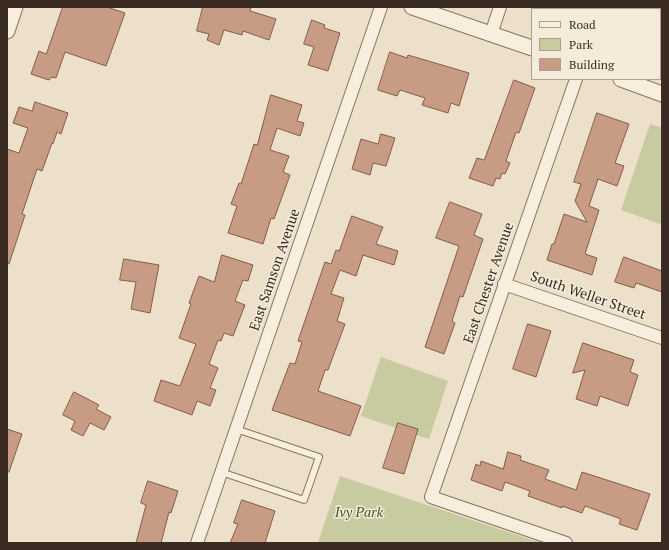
<!DOCTYPE html>
<html>
<head>
<meta charset="utf-8">
<style>
  body { margin:0 }
  #map { position:relative; width:669px; height:550px; overflow:hidden; background:#ece0cb; font-family:"PT Serif",serif }
  canvas { display:block }
  .frame { position:absolute; inset:0; border:8px solid #3a2c22; pointer-events:none }
  .legend { position:absolute; left:531px; top:8px; width:130px; height:72px; box-sizing:border-box; background:#f4ebda; border:1px solid #aa9f90; margin:0; padding:5px 7px; list-style:none; font-size:12px; color:#3a2c22 }
  .legend li { display:flex; align-items:center; gap:8px; height:20px }
  .legend b { width:20px; border:1px solid #aa9f90 }
</style>
</head>
<body>
<div id="map">
<canvas width="669" height="550"></canvas>
<div class="frame"></div>
<ul class="legend">
<li><b style="height:5px;background:#f7eede"></b>Road</li>
<li><b style="height:11px;background:#c8ca9f"></b>Park</li>
<li><b style="height:11px;background:#c79b84"></b>Building</li>
</ul>
</div>
<script>
const ctx = document.querySelector('canvas').getContext('2d');
ctx.lineJoin = 'round';
function paint(path, color) { ctx.fillStyle = color; ctx.fill(path, 'evenodd'); }
function stroke(path, color, width, dash) { ctx.strokeStyle = color; ctx.lineWidth = width; ctx.lineCap = dash ? 'butt' : 'round'; ctx.setLineDash(dash || []); ctx.stroke(path); }
function label(font, color, halo, rows, align = 'center') {
  ctx.font = font + ' "PT Serif",serif'; ctx.lineWidth = 3; ctx.setLineDash([]); ctx.textBaseline = 'middle'; ctx.strokeStyle = halo; ctx.fillStyle = color; for (const [text, x, y, turn = 0] of rows) {
    ctx.save(); ctx.translate(x, y); ctx.rotate((+turn || 0) * Math.PI / 180); ctx.textAlign = isNaN(turn) ? turn : align; if (halo) ctx.strokeText(text, 0, 0); ctx.fillText(text, 0, 0); ctx.restore();
  }
}
paint(new Path2D(`
  M650,124L662,128V219L660,224L621,210Z
  M381,357L448,381L429,439L361,416Z
  M340,476L541,543H318Z`), '#c8ca9f');
const building = new Path2D(`
  M63,7H107L125,13L106,66L65,52L56,78L52,77L49,80L31,74L39,51L46,54Z
  M203,7H251L250,11L276,19L269,40L243,31L242,35L224,30L219,45L207,40L209,34L197,31Z
  M312,20L325,25L324,28L340,33L328,71L308,65L314,47L304,44Z
  M390,52L407,58L408,55L469,73L459,106L451,103L448,113L422,105L425,98L400,90L397,96L378,90Z
  M514,80L535,88L519,133L516,132L506,161L510,163L505,174L502,173L500,179L496,178L493,186L469,178L477,158L484,160Z
  M271,95L302,105L297,121L304,123L300,136L277,128L270,150L289,156L283,172L290,175L274,219L271,218L263,244L228,233L237,206L231,204L239,183L241,184L254,144L257,145Z
  M35,102L68,113L61,134L57,132L53,144L52,143L42,171L37,169L22,214L25,215L9,264L7,263V149L19,153L28,128L13,123L19,107L32,111Z
  M597,113L629,124L615,163L624,166L617,186L598,179L589,206L599,210L585,254L597,258L592,275L547,260L552,244H554L564,214L587,222L575,201L581,184L574,182Z
  M381,134L395,138L386,166L373,163L370,175L352,169L361,139L378,144Z
  M450,202L482,214L474,235L483,239L463,297L460,296L452,321L455,323L444,354L425,347L459,246L436,238Z
  M352,216L383,227L376,244L398,251L394,265L363,255L356,276L340,270L331,294L344,298L337,321L345,324L328,370H325L318,391L361,406L350,436L272,410L290,363L295,364L302,342L298,341L325,262L331,264L336,250L339,251Z
  M222,255L253,265L248,281L243,280L235,301L245,305L233,336L224,333L221,341L218,340L209,364L218,368L210,388L216,390L210,406L197,401L192,415L154,401L161,380L180,386L196,344L179,338L191,304L189,303L199,276L214,282Z
  M624,257L662,271V292L636,283L634,288L615,282Z
  M124,259L159,265L150,313L131,309L136,282L120,280Z
  M528,324L551,331L536,377L513,369Z
  M583,343L634,360L630,372L638,375L628,406L600,396L597,406L576,399L585,370L573,373Z
  M74,392L99,405L96,409L111,417L104,430L90,423L83,436L71,430L75,421L63,415Z
  M398,423L418,429L404,474L383,468Z
  M7,429L22,434L9,472H7Z
  M508,452L521,456L520,460L549,470L545,479L576,490L582,472L650,494L637,530L619,524L621,519L585,506L582,513L562,506V508L528,496L530,491L505,482L502,491L471,480L476,464L480,466L481,461L503,469Z
  M148,481L178,491L171,513L169,512L161,543H136L146,505L141,503Z
  M242,500L275,511L265,543H230L238,524L234,523Z`);
paint(building, '#c79b84');
stroke(building, '#855c48', 1);
const service = new Path2D(`
  M221,472L304,500L319,457L236,429`);
const minor = new Path2D(`
  M491,34L500,7
  M504,284L662,338
  M197,543L381,7
  M566,543L431,497L576,79`);
const tertiary = new Path2D(`
  M412,7L532,48
  M7,31L15,7
  M621,79L662,94`);
stroke(service, '#887360', 8);
stroke(minor, '#887360', 14);
stroke(tertiary, '#887360', 17);
stroke(service, '#f7eede', 6);
stroke(minor, '#f7eede', 12);
stroke(tertiary, '#f7eede', 15);
label('14px', '#3a2c22', '#f4ebda', [
  ["East Samson Avenue",275,270,-71],
  ["East Chester Avenue",489,283,-71],
  ["South Weller Street",588,296,19]
]);
label('italic 14px', '#4d552b', '#f4ebda', [
  ["Ivy Park",359,513]
]);
</script>
</body>
</html>
